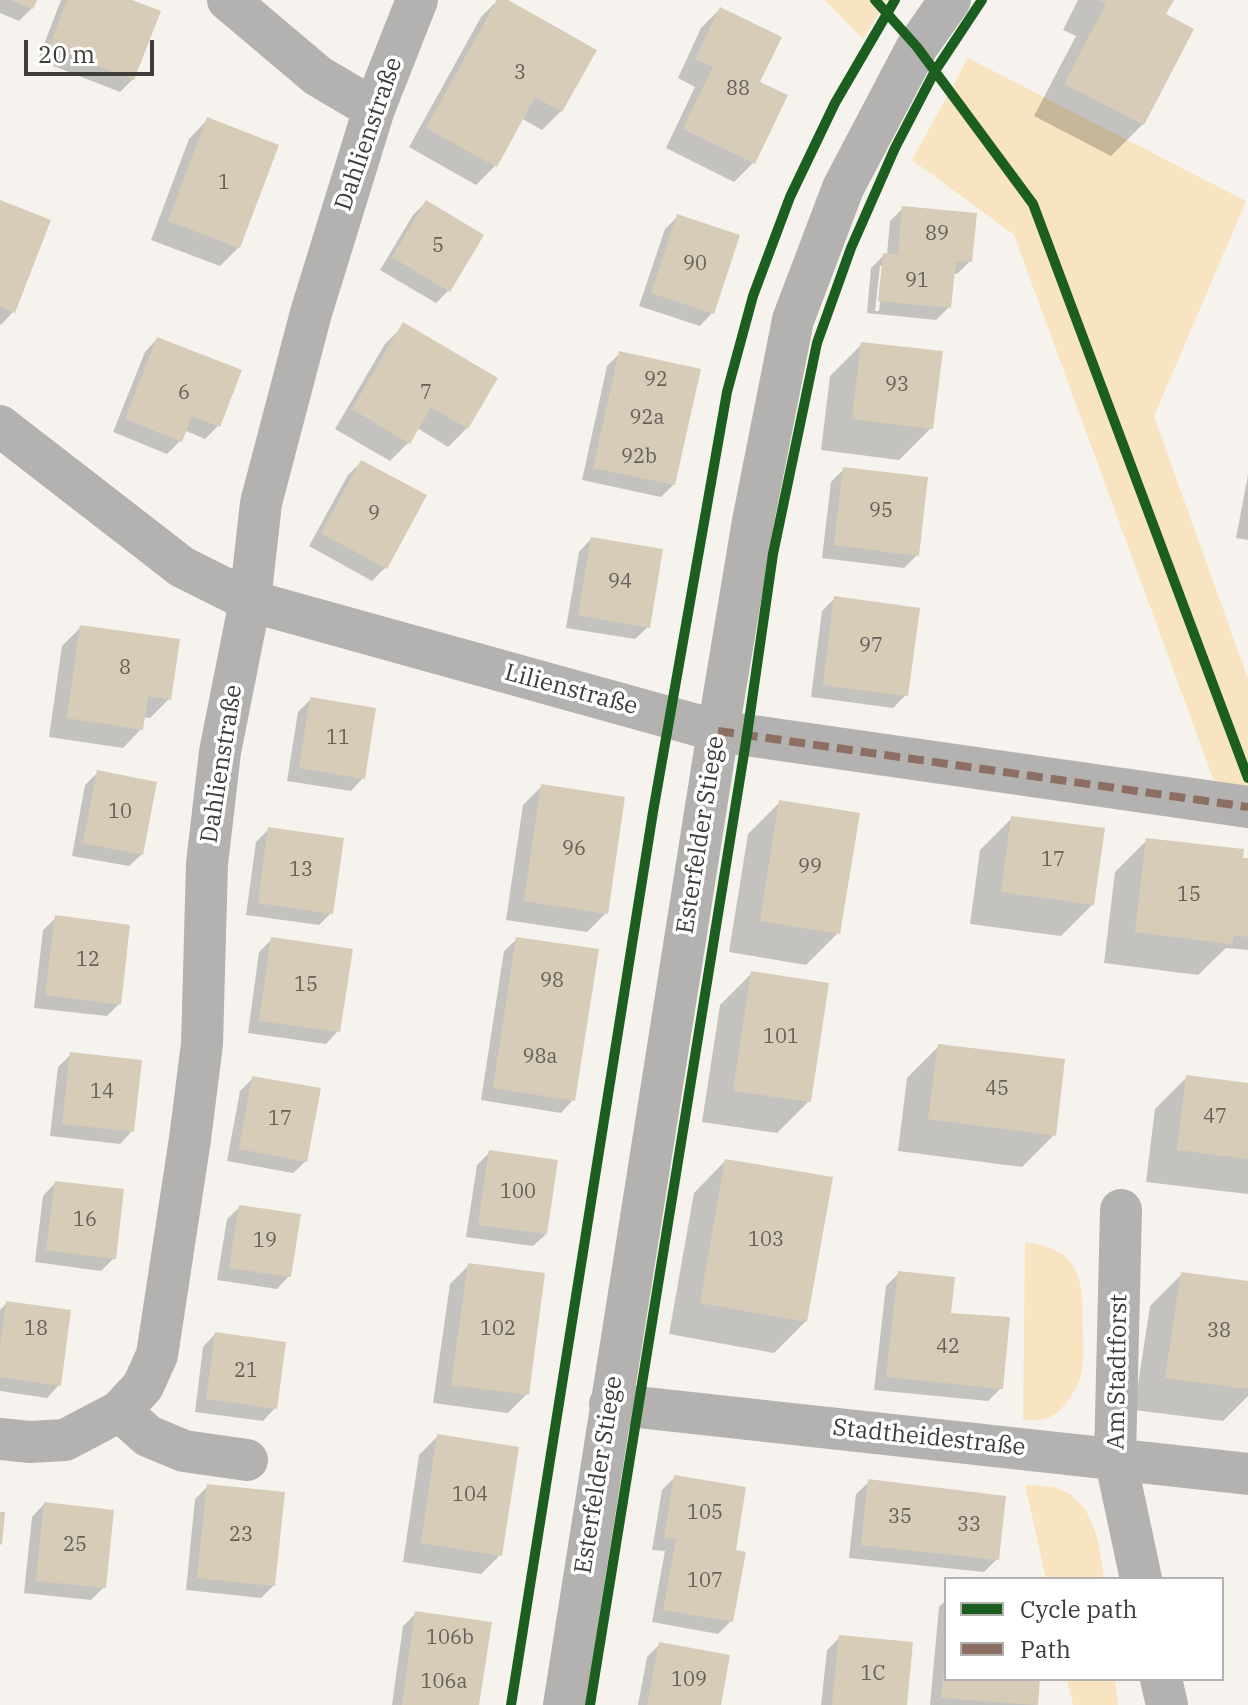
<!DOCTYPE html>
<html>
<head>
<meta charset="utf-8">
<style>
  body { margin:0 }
  #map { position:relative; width:1248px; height:1705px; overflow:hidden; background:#f6f3ee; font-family:"IBM Plex Serif",serif }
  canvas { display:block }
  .legend { position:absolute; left:944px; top:1577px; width:280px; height:104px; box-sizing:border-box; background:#fff; border:2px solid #b2b1b0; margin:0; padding:10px 14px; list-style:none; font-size:24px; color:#3f3d39 }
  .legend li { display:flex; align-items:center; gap:16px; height:40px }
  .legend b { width:40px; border:2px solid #b2b1b0 }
  .scale { position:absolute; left:24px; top:40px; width:130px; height:36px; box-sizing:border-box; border:4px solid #3f3d39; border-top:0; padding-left:10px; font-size:24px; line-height:28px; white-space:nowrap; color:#3f3d39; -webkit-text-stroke:6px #fff; paint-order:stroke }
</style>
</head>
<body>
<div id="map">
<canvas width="1248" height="1705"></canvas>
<ul class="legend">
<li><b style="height:10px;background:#1b5e20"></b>Cycle path</li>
<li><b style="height:10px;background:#8d6e63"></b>Path</li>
</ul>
<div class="scale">20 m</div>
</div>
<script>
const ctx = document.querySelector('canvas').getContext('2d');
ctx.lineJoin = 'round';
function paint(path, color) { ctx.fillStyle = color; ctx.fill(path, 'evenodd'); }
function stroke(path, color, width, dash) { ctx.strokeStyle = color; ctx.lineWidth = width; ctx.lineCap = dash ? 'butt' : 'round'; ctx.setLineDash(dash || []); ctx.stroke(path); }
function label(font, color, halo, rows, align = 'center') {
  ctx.font = font + ' "IBM Plex Serif",serif'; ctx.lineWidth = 7; ctx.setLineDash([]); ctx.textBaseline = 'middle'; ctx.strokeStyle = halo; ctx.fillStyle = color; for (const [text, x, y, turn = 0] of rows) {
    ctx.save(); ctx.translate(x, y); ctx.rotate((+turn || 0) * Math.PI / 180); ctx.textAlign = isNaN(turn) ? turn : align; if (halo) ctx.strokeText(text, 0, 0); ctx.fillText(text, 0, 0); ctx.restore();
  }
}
paint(new Path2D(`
  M825,0H887L863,39Z
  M968,58L1246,201L1154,416L1248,679V807L1222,803L1014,235L912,160Z
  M1025,1242C1084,1250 1083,1282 1083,1332C1083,1362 1086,1378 1067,1402C1063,1407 1054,1416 1048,1418C1041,1421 1030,1419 1023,1420Z
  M1025,1485C1035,1486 1048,1485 1057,1488C1094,1500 1100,1546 1104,1579H1046Z
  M1067,1679H1115L1118,1705H1073Z`), '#f8e4c1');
paint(new Path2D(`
  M0,0H35L32,8L19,21L0,13Z
  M61,0H126L133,79L120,92L38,60Z
  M498,0H504L561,111L542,130L521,118L495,166L476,185L409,147L481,17Z
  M1078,0H1172L1164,15L1143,124L1111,156L1034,116L1076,36L1063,30Z
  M720,9L757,83L753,163L734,182L666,148L695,87L678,78L701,28Z
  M207,120L239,247L220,266L151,240L189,139Z
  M0,202L13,312L1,325L0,324Z
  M426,202L448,291L436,303L380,270L413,215Z
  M903,208L970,261L957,274L953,273L949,307L936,320L867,313L871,268L884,255H887L890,221ZM880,266H884L879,311H875Z
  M678,216L712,313L700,326L639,306L665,229Z
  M404,325L467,428L448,447L417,428L409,442L390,461L335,429L385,344Z
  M157,339L240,371L218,426L205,439L184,430L180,441L167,454L113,432L145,352Z
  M862,344L931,428L899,460L821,450L830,376Z
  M619,354L674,484L661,497L582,480L607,366Z
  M361,462L424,496L385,568L372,581L309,546L348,475Z
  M844,469L917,555L904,568L822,558L831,482Z
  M1248,475V540L1236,538Z
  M591,539L648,627L635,639L566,628L579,552Z
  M835,598L906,695L893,708L811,697L822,611Z
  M81,627L169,699L150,718L143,717L141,729L123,748L49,737L62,646Z
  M311,699L363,778L351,791L287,781L298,712Z
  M98,772L142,854L129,866L72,856L85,785Z
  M542,786L606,913L587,932L506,920L523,805Z
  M780,802L838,933L806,965L729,952L748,834Z
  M1012,818L1093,904L1061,936L970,924L980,850Z
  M269,829L331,913L319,925L246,915L256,842Z
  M1147,840L1248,860V950L1226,948L1198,975L1104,963L1115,872Z
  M56,918L119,1004L107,1016L34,1008L43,930Z
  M272,939L338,1031L326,1044L248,1033L259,952Z
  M517,939L573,1100L561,1113L481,1100L504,951Z
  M752,973L809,1101L777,1133L702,1122L720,1005Z
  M939,1046L1054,1135L1022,1167L898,1151L907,1078Z
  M71,1054L132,1131L120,1144L50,1136L58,1067Z
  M1187,1077L1248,1085V1194L1146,1182L1155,1109Z
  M253,1078L306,1161L293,1173L227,1161L240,1091Z
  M490,1152L546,1234L533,1246L466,1237L477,1165Z
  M725,1161L806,1321L774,1353L669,1334L694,1193Z
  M55,1183L114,1258L101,1271L35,1262L43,1196Z
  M240,1207L289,1276L277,1289L217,1280L227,1219Z
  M469,1265L527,1394L508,1413L433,1403L450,1284Z
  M899,1273L949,1314L1001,1388L988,1401L874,1390L886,1286Z
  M1182,1274L1248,1282V1396L1223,1421L1134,1410L1150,1306Z
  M7,1303L59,1385L47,1398L0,1391V1310Z
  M215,1334L275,1408L263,1421L195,1412L203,1347Z
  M438,1436L500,1555L481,1574L403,1562L419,1455Z
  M675,1477L733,1551L731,1621L718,1634L652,1622L665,1551L652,1550L662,1490Z
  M869,1482L997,1559L984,1572L849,1558L856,1494Z
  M208,1486L274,1585L261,1598L186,1590L195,1499Z
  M44,1504L104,1587L91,1600L24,1593L32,1517Z
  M946,1600V1679H1038L1036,1705H930L939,1607Z
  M416,1613L477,1705H392L403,1626Z
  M840,1637L905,1705H821L827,1650Z
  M660,1644L719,1705H638L647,1657Z`), '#0003');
paint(new Path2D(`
  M11,0H37L33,9Z
  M67,0H132L161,11L134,80L49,47Z
  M497,0H508L597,50L562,112L535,97L497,167L426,128Z
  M1098,0H1174L1166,14L1194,29L1144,125L1064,84L1106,4Z
  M720,7L782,37L760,82L788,95L755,164L683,129L713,67L695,59Z
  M207,117L279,145L240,248L168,221Z
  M0,200L51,220L15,313L0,307Z
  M426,200L484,235L450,292L392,257Z
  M902,206L977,213L972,262L956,261L951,308L878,301L883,253L898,255Z
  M677,214L740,235L714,314L651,293Z
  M403,322L498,378L468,429L431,407L410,444L352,409Z
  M157,337L242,370L220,427L192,416L182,442L125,419Z
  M861,342L943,351L933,429L852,419Z
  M619,351L701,369L675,485L593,468Z
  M361,460L427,495L387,569L321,533Z
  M843,467L928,477L919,556L834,545Z
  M591,537L663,549L650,628L578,615Z
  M834,596L920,608L908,696L823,685Z
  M80,625L180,639L171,700L148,696L143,730L67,718Z
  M310,697L376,708L365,779L299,768Z
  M97,770L157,782L143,855L83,843Z
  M541,784L625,797L608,914L524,901Z
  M779,800L860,813L840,934L760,921Z
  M1011,816L1105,828L1094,905L1001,892Z
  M268,827L344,838L333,914L258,903Z
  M1146,838L1244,849L1243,858H1248V937L1234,935L1232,944L1135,932Z
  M55,915L130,925L121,1005L45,995Z
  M271,937L353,949L340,1032L259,1021Z
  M516,937L599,949L575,1101L493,1088Z
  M751,971L829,983L811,1102L733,1091Z
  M938,1044L1065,1059L1056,1136L928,1119Z
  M70,1052L142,1060L134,1132L62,1124Z
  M1186,1075L1248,1083V1159L1177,1150Z
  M252,1076L321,1088L307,1162L239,1149Z
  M489,1150L558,1160L547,1234L478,1225Z
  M725,1159L833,1177L807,1322L700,1303Z
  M55,1181L124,1189L116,1259L46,1250Z
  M239,1205L301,1214L291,1277L229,1268Z
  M468,1263L545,1273L529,1395L451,1385Z
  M898,1271L955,1277L951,1313L1010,1317L1003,1389L886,1377Z
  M1181,1272L1248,1281V1389L1165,1378Z
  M6,1301L71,1310L61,1386L0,1377V1348Z
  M215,1332L286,1342L277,1409L206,1399Z
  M437,1434L519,1447L502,1556L421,1543Z
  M674,1475L746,1487L736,1550L746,1552L733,1622L663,1610L676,1539L664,1538Z
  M868,1479L1006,1496L999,1560L861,1545Z
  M207,1484L285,1492L275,1586L197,1578Z
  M44,1502L114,1510L106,1588L36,1581Z
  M0,1512H5L2,1545L0,1544Z
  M415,1611L492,1622L479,1705H402Z
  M839,1635L913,1642L907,1705H832Z
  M659,1642L730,1655L721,1705H647Z
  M944,1671L946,1672V1679H1040L1038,1705L941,1698Z`), '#d7ccb8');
stroke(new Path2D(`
  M228,0L318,76L374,109
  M0,426L182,567L250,601L718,731L1248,807
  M1121,1210L1115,1457L1141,1579
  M610,1404L1248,1474
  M120,1411L148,1436L184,1451L247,1460
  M0,1439L30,1442L65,1440L120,1411L143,1386L157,1355L190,1139L202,1044L207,864L220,752L250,601L261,503L311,313L374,109L417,0
  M1161,1679L1167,1705
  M564,1705L718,731L753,521L793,320L843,188L917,47L950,0`), '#b4b2b1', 42);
stroke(new Path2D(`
  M718,731L1248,807`), '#8d6e63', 8, [16, 8]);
stroke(new Path2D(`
  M875,0L917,47L1033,204L1248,778
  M511,1705L653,812L727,392L753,296L790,197L835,103L895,0
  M590,1705L747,735L773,554L817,343L851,248L895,148L935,71L982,0`), '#1b5e20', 10);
label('20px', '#656159', null, [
  ["3",520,73],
  ["88",738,89],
  ["1",224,183],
  ["89",937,234],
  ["5",438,246],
  ["90",695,264],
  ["91",917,281],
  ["92",656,380],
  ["93",897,385],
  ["6",184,393],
  ["7",426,393],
  ["92a",647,418],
  ["92b",639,457],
  ["95",881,511],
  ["9",374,514],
  ["94",620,582],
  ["97",871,646],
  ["8",125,668],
  ["11",338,738],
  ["10",120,812],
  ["96",574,849],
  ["17",1053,860],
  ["99",810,867],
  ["13",301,870],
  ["15",1189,895],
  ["12",88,960],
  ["98",552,981],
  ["15",306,985],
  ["101",781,1037],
  ["98a",540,1057],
  ["45",997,1089],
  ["14",102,1092],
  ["47",1215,1117],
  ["17",280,1119],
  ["100",518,1192],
  ["16",85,1220],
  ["103",766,1240],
  ["19",265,1241],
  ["18",36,1329],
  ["102",498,1329],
  ["38",1219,1331],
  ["42",948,1347],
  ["21",246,1371],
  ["104",470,1495],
  ["105",705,1513],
  ["35",900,1517],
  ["33",969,1525],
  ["23",241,1535],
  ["25",75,1545],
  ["107",705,1581],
  ["106b",450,1638],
  ["1C",873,1674],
  ["109",689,1680],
  ["106a",444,1682]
]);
label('24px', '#3f3d39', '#fff', [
  ["Dahlienstraße",369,134,-71],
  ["Lilienstraße",571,690,15],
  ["Dahlienstraße",222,764,-81],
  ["Esterfelder Stiege",701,835,-81],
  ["Am Stadtforst",1118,1372,-89],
  ["Stadtheidestraße",929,1438,6],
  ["Esterfelder Stiege",599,1475,-81]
]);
</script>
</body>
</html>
